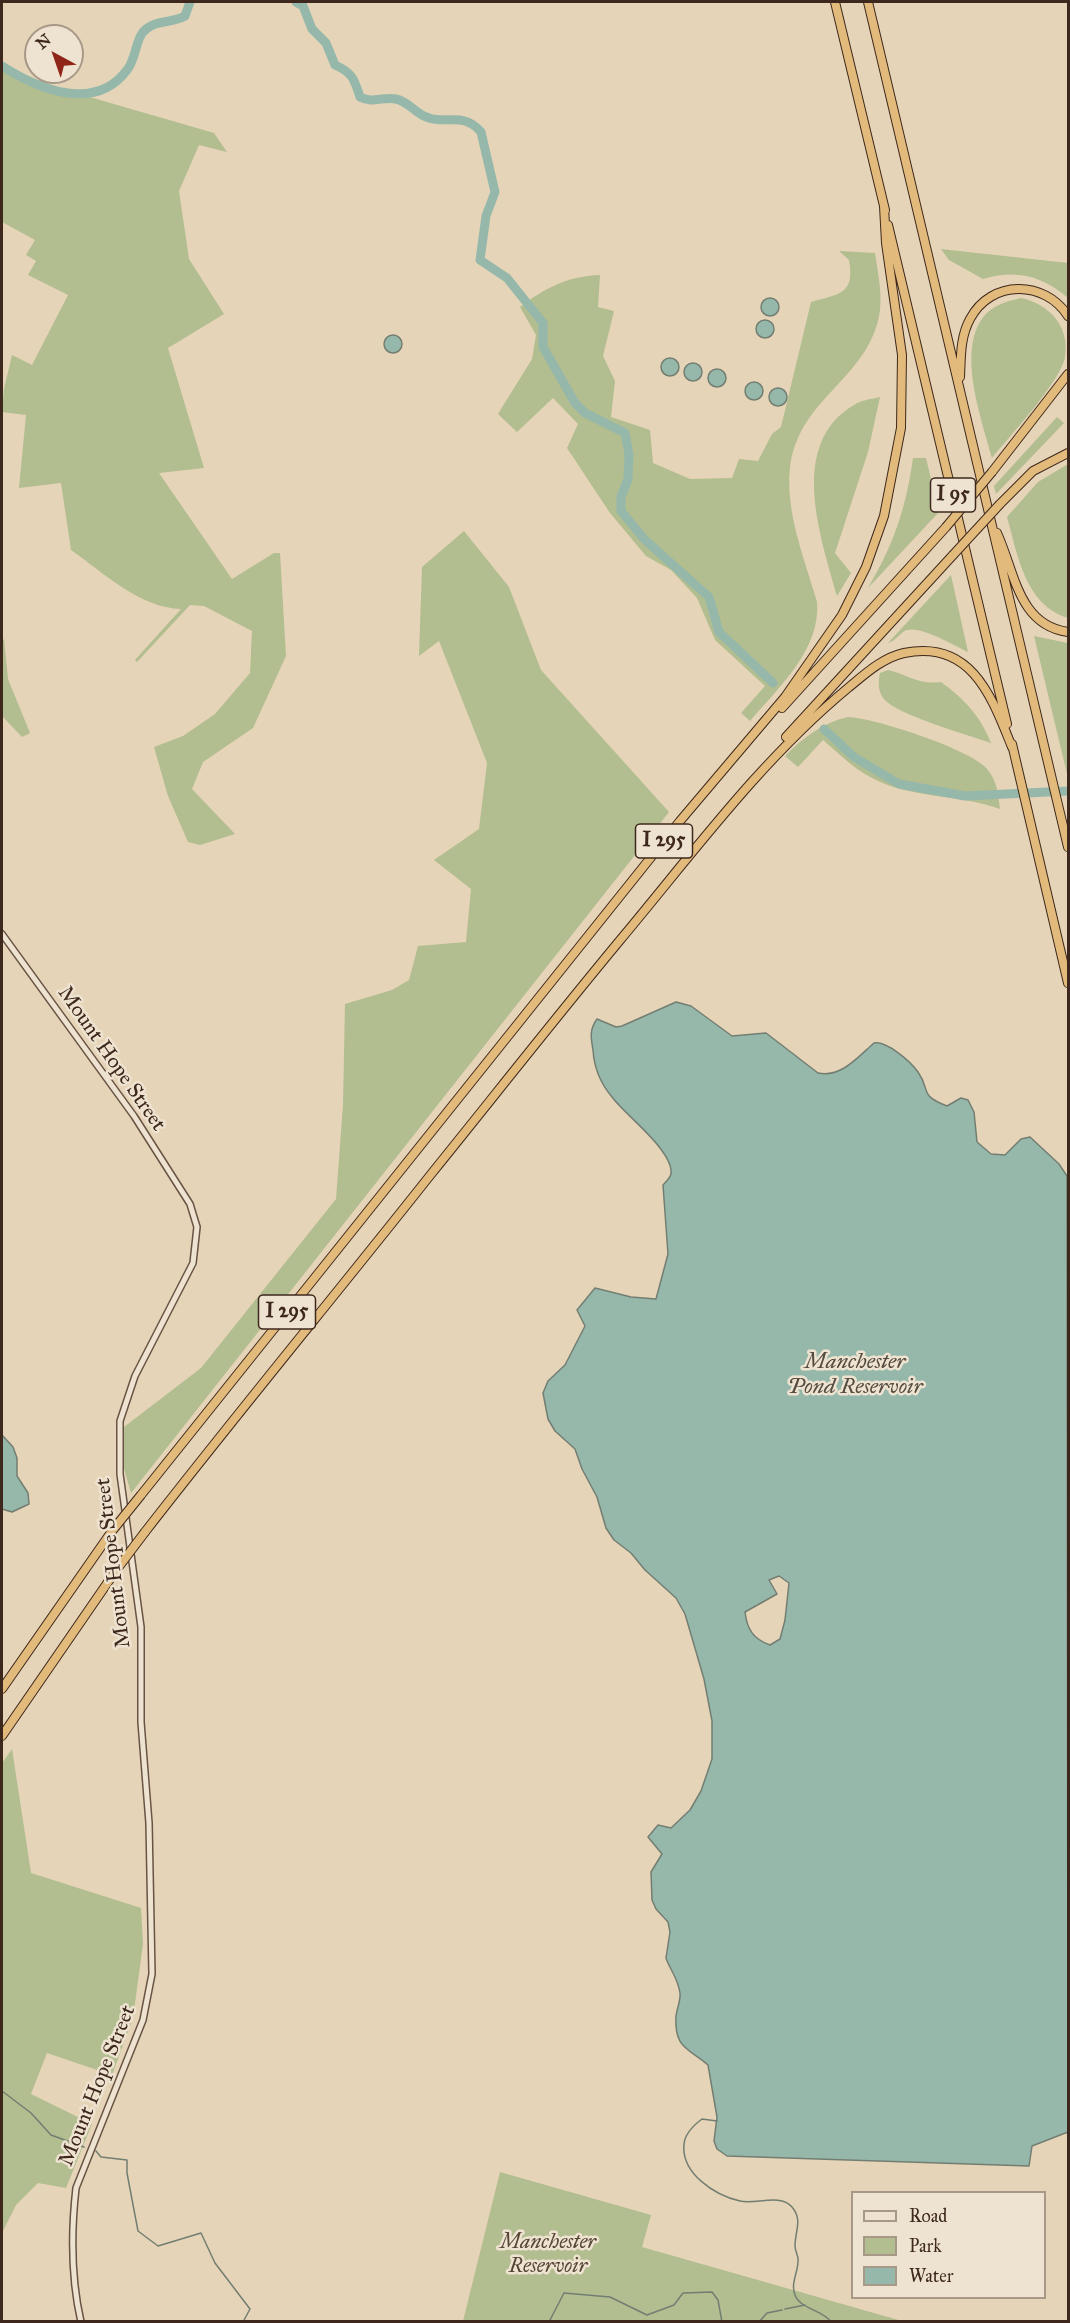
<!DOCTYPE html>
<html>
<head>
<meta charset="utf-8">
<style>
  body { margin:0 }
  #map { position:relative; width:1070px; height:2323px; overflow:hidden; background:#e5d4b7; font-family:"IM FELL Great Primer",serif }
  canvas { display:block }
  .frame { position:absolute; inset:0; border:3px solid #3e281d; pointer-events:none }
  .legend { position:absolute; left:851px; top:2191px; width:195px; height:108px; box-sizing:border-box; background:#eee3d0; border:2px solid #a89888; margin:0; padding:8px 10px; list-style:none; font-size:18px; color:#3e281d }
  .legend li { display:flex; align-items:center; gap:12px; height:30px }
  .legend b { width:30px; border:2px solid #a89888 }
  .north { position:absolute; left:24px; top:24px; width:60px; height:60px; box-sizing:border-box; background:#eee3d0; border:2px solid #a89888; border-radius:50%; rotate:320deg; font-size:16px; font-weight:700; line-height:24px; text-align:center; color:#3e281d }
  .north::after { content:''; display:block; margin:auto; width:21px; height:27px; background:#8f2418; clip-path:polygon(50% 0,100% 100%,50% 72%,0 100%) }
</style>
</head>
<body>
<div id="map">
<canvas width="1070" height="2323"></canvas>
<div class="frame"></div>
<ul class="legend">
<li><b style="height:8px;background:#eee3d0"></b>Road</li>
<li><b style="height:16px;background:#b2bd90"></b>Park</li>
<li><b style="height:16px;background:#96b8ab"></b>Water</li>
</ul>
<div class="north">N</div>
</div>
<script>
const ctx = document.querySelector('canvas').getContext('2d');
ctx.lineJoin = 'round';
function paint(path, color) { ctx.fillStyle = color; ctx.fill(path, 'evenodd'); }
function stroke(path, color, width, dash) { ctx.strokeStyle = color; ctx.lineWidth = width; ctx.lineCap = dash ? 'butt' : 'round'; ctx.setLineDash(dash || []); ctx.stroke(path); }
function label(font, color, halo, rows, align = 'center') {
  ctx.font = font + ' "IM FELL Great Primer",serif'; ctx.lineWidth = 5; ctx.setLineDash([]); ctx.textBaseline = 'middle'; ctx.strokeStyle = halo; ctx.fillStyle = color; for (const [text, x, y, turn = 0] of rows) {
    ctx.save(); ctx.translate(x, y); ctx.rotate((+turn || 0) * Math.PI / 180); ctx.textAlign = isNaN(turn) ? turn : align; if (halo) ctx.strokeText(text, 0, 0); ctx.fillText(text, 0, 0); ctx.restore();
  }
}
paint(new Path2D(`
  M2,67L69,91L214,133L227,152L199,145L179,191L189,259L224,314L168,348L204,468L159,473L232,579L274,553H280L286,656L253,728L203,762L192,789L235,834L200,845L188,842L168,796L154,747L183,736L215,714L250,673L252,631L204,606L190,605L137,662L135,660L181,609C140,608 104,573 71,550L61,483L19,488L26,415L2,412L4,389L12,355L32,365L68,295L28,275L36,261L26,255L35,240L2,222Z
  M941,249L1068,263V298C1042,276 1017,269 983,279L949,260Z
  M839,251L875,253C878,275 884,298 878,321C862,382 798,400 790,468C785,512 805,560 817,602C821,649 779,687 750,721L741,713L765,686L715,640L697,598L671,570L646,556L610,513L567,448L578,424L553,398L517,432L498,414L532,359L536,335L520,307C545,288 568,276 600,275L598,307L614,311L603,356L615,381L611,417L650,430L653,463L690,479L732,478L739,459L758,461L772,434L781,427L811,302C840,294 855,294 849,260Z
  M1021,298C1049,304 1070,326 1065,357C1061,381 1009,437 992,458C982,420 956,351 984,316C993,305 1008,301 1021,298Z
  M880,397L868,452L835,553L851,573L837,596C821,538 787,444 854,405C861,400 872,399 880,397Z
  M1057,417L1064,423L996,494L994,486Z
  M913,458H926L939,512L868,588C894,544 906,508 913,458Z
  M1068,464V618C1025,605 1018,556 1007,517L1038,482Z
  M464,531L509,587L541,670L669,812L131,1493L123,1465L124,1427L201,1368L336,1199L343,1105L345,1004L392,990L409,980L418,946L466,942L471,889L434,860L479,829L487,763L439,641L419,656L422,567Z
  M951,575L968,652C953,645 922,626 907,630C899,633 896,641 888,643Z
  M1034,636L1068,643V778Z
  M4,639L8,679L30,733L22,737L2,716V641Z
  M888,670C909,675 918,685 941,682C964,699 980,715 991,743C969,735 897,715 884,699C878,692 878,682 880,673Z
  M848,717C875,718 965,748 984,766C997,778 998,793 1000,809C960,794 913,799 874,779C854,769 839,754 823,740L798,767L785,756C804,737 822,723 848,717Z
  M12,1749L31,1873L141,1908L143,1944L133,2018L112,2075L47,2053L31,2094L92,2124L66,2188L38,2183L16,2205L2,2233V1763Z
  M500,2172L651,2215L642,2247L902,2321H463Z`), '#b2bd90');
const water = new Path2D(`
  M761 307a9 9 0 1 1 18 0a9 9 0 1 1-18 0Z
  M756 329a9 9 0 1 1 18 0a9 9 0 1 1-18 0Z
  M384 344a9 9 0 1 1 18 0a9 9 0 1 1-18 0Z
  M661 367a9 9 0 1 1 18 0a9 9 0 1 1-18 0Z
  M684 372a9 9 0 1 1 18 0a9 9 0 1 1-18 0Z
  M708 378a9 9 0 1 1 18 0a9 9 0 1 1-18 0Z
  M745 391a9 9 0 1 1 18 0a9 9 0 1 1-18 0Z
  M769 397a9 9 0 1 1 18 0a9 9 0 1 1-18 0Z
  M676,1002L691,1006L732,1036L766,1033L818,1073C841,1078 858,1057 874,1043C887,1041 910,1061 918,1072C931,1090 918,1095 947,1106L961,1098L968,1100L974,1112L977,1142L991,1154L1005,1155L1021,1139L1030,1137L1059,1164L1067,1176L1068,2132L1032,2146L1029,2166L727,2156L717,2149L714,2141L717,2117L708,2065C688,2048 674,2048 676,2016C677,2008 681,2000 680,1993C678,1978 670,1970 666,1958L670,1932L668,1922L656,1909L652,1900L651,1872L662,1854L648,1837L658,1825L671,1828L690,1810L701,1791L712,1759V1721L704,1679L685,1614L676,1598L645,1570L631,1553L614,1540L606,1528L597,1497L582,1469L575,1449L555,1431L548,1419L543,1393L548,1381L565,1365L585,1326L577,1310L595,1288L631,1297L656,1299L668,1254L663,1185C666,1182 670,1178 671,1174C674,1151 625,1115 612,1097C601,1084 594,1067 593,1050C591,1038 589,1030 597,1019L616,1027L622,1026ZM779,1576L789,1583L785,1620L780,1639L770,1645C753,1639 747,1629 745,1612L777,1594L769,1580Z
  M2,1435L13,1447L17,1458V1476L28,1493L29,1504L12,1512L2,1509Z`);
paint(water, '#96b8ab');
stroke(water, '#737e72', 1.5);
stroke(new Path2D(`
  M2,2091L31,2113L51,2135L84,2147
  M717,2121L702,2119C694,2125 685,2133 684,2144C681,2173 714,2195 740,2201C755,2205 780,2193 792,2207C803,2220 795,2231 795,2246C795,2251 798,2255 798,2259C799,2271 790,2283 795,2295C800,2309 823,2310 831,2322
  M96,2151L101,2157L127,2160V2173L138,2231L158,2246L201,2233L215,2263L250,2309L243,2322
  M785,2309L805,2305
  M549,2322L564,2293L610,2297L647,2315L674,2305L683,2293L712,2292L718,2300L722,2322
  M759,2322L767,2313L782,2310`), '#737e72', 1.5);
stroke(new Path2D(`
  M296,2L303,6L312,29L326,43L335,65C353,73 354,79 360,97C373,104 383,96 396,99C410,102 416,115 429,118C447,124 464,112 481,132L495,192L486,216L480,260L507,278L543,323V347L575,403L585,413L625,433L629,454L628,479L621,497V511L645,540L709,597L719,632L773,683
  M2,66C38,89 95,113 127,70C136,59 135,42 143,32C154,19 171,24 185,16L190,2
  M824,729L854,757L899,784L965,796L1068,791`), '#96b8ab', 9);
const minor = new Path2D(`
  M2,934L134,1116L190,1204L197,1227L193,1263L135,1376L120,1421V1474L141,1627V1722L149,1823L152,1974L143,2020L76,2188C71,2232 71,2278 81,2322`);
const highway = new Path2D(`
  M835,2L885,210
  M868,2L1068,847
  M888,225L1007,724
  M960,377C961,358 960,337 970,319C991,279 1045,280 1068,316
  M992,472L1068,374
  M1000,504L1033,471L1068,453
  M997,533C1015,572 1018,625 1068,632
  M782,708L946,527
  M786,737L953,555
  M1012,744L1068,983
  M141,1495L680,821L785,697L842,615L866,567L884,516L901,428L902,355L886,243L884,206
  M145,1532C239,1411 337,1293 432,1173C495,1095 557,1016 621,939C693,853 761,760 848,688C865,674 882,658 904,653C972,639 992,698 1012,747
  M2,1689L112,1531
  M2,1736L117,1569`);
stroke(minor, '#685344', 8);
stroke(highway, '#3e281d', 10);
stroke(minor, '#eee3d0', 5);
stroke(highway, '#e2ba7c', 8);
const highwayBridge = new Path2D(`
  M946,527L992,472
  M953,555L1000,504
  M112,1531L141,1495
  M117,1569L145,1532`);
stroke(highwayBridge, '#3e281d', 10, []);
stroke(highwayBridge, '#e2ba7c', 8);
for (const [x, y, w] of [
  [953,495,45],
  [664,841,57],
  [287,1312,57]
]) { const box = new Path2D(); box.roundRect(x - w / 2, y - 17, w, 34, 4.5); ctx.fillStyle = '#eee3d0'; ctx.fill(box); stroke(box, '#3e281d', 1.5); }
label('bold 20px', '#3e281d', null, [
  ["I 95",953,495],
  ["I 295",664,841],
  ["I 295",287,1312]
]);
label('21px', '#3e281d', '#eee3d0', [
  ["Mount Hope Street",111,1059,55],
  ["Mount Hope Street",114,1563,-97],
  ["Mount Hope Street",98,2086,-68]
]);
label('italic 21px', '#554634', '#eee3d0', [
  ["Manchester",548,2243],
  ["Reservoir",548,2267]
]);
label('italic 22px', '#544c40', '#eee3d0', [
  ["Manchester",855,1363],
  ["Pond Reservoir",855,1388]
]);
</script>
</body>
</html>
